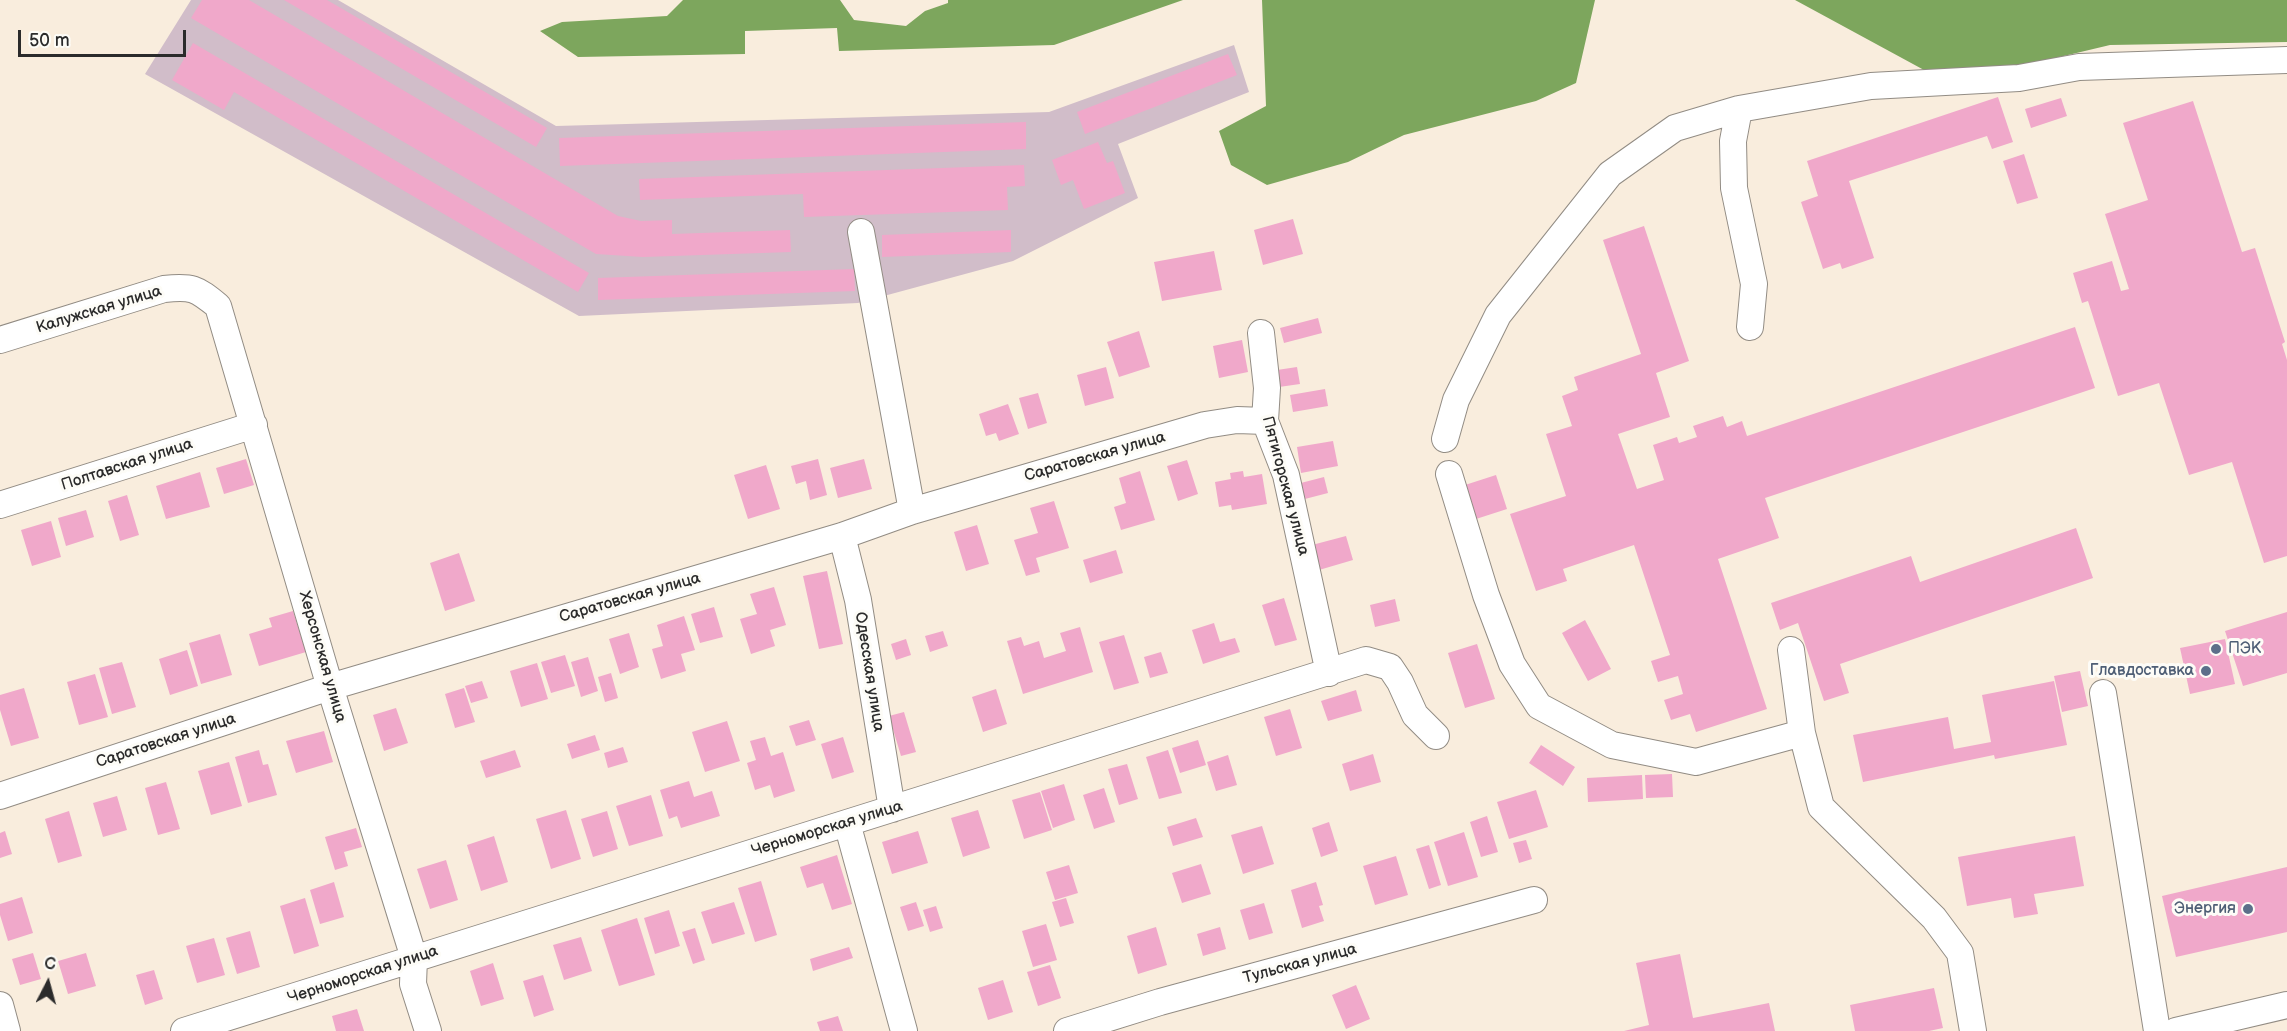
<!DOCTYPE html>
<html>
<head>
<meta charset="utf-8">
<style>
  body { margin:0 }
  #map { position:relative; width:2287px; height:1031px; overflow:hidden; background:#f9eddd; font-family:"Balsamiq Sans",sans-serif }
  canvas { display:block }
  .north { position:absolute; left:18px; top:953px; width:60px; height:60px; -webkit-text-stroke:4px #fdfcf7; paint-order:stroke; rotate:6deg; font-size:16px; font-weight:700; line-height:24px; text-align:center; color:#2b2b2b }
  .north::after { content:''; display:block; margin:auto; width:21px; height:27px; background:#2b2b2b; clip-path:polygon(50% 0,100% 100%,50% 72%,0 100%) }
  .scale { position:absolute; left:18px; top:30px; width:168px; height:27px; box-sizing:border-box; border:3px solid #2b2b2b; border-top:0; padding-left:8px; font-size:18px; line-height:21px; white-space:nowrap; color:#2b2b2b; -webkit-text-stroke:4px #fdfcf7; paint-order:stroke }
</style>
</head>
<body>
<div id="map">
<canvas width="2287" height="1031"></canvas>
<div class="north">С</div>
<div class="scale">50 m</div>
</div>
<script>
const ctx = document.querySelector('canvas').getContext('2d');
ctx.lineJoin = 'round';
function paint(path, color) { ctx.fillStyle = color; ctx.fill(path, 'evenodd'); }
function stroke(path, color, width, dash) { ctx.strokeStyle = color; ctx.lineWidth = width; ctx.lineCap = dash ? 'butt' : 'round'; ctx.setLineDash(dash || []); ctx.stroke(path); }
function label(font, color, halo, rows, align = 'center') {
  ctx.font = font + ' "Balsamiq Sans",sans-serif'; ctx.lineWidth = 6; ctx.setLineDash([]); ctx.textBaseline = 'middle'; ctx.strokeStyle = halo; ctx.fillStyle = color; for (const [text, x, y, turn = 0] of rows) {
    ctx.save(); ctx.translate(x, y); ctx.rotate((+turn || 0) * Math.PI / 180); ctx.textAlign = isNaN(turn) ? turn : align; if (halo) ctx.strokeText(text, 0, 0); ctx.fillText(text, 0, 0); ctx.restore();
  }
}
paint(new Path2D(`
  M191,0H338L556,126L1049,112L1234,45L1249,92L1118,144L1138,198L1013,261L858,303L579,316L145,74Z`), '#d1bdc9');
paint(new Path2D(`
  M683,0H840L854,20L906,26L925,11L948,3V0H1183L1054,45L839,51L837,28L745,31V54L578,57L540,31L562,22L667,16Z
  M1262,0H1595L1576,83L1536,101L1404,135L1348,162L1267,185L1231,165L1219,131L1266,106Z
  M1795,0H2287V42L2110,45L2005,70H1924Z`), '#7da65d');
paint(new Path2D(`
  M202,0H249L618,216L641,221L672,220V234L790,230L791,252L643,257L596,254L191,18Z
  M284,0H327L547,128L536,147Z
  M193,43L589,273L578,292L234,92L224,110L172,80Z
  M1228,54L1237,75L1085,134L1077,112Z
  M1998,97L2013,142L1992,149L1987,136L1849,181L1874,258L1842,269L1840,263L1823,269L1801,202L1818,196L1807,161Z
  M2061,98L2067,116L2031,128L2025,109Z
  M2193,101L2242,252L2255,248L2285,342L2282,344L2287,360V556L2264,563L2232,462L2189,475L2159,383L2118,396L2088,301L2082,303L2073,273L2112,261L2121,291L2129,289L2105,214L2148,200L2123,123Z
  M1026,122V149L560,166L559,138Z
  M1098,142L1107,163L1113,161L1125,193L1084,209L1073,180L1061,185L1052,160Z
  M2024,154L2038,198L2017,204L2003,161Z
  M1024,165L1025,186L1007,187L1008,210L804,217L803,194L640,200L639,179Z
  M1293,219L1303,254L1263,265L1254,230Z
  M1644,226L1689,361L1656,373L1670,417L1618,434L1637,489L1664,480L1653,445L1677,437L1679,443L1697,437L1693,426L1723,416L1727,427L1742,421L1747,436L2075,327L2095,388L1765,498L1779,538L1718,559L1767,709L1696,732L1690,714L1671,720L1664,700L1683,694L1678,676L1658,682L1651,661L1670,655L1634,545L1563,569L1567,581L1536,591L1510,514L1566,496L1546,434L1572,426L1562,396L1578,390L1574,377L1641,354L1603,240Z
  M1011,230V252L882,257V235Z
  M1214,251L1222,290L1162,301L1154,262Z
  M854,269L855,291L598,300V278Z
  M1318,318L1322,333L1284,343L1280,328Z
  M1139,331L1150,367L1119,377L1107,342Z
  M1242,340L1248,372L1219,378L1213,346Z
  M1106,367L1114,398L1085,406L1077,375Z
  M1297,367L1300,384L1279,387L1277,370Z
  M1325,389L1328,406L1293,412L1290,395Z
  M1038,393L1047,423L1028,429L1019,398Z
  M1008,404L1019,434L999,441L996,433L986,436L979,414Z
  M1333,441L1338,466L1301,473L1297,447Z
  M246,459L254,485L224,494L216,468Z
  M818,459L827,495L810,500L806,481L796,484L791,466Z
  M864,459L872,489L838,498L830,468Z
  M1187,460L1198,494L1178,501L1167,466Z
  M766,465L780,509L748,519L734,475Z
  M1140,471L1155,520L1121,530L1114,507L1126,503L1119,478Z
  M1243,471L1244,477L1262,474L1267,504L1232,510L1231,505L1219,507L1215,482L1231,479L1230,473Z
  M200,472L210,507L166,519L156,486Z
  M1496,475L1507,509L1476,519L1465,485Z
  M1324,477L1328,493L1301,500L1297,484Z
  M127,495L139,535L120,541L108,501Z
  M1054,501L1069,548L1036,558L1040,572L1026,576L1014,540L1038,533L1030,508Z
  M86,510L94,537L66,546L58,518Z
  M51,521L61,557L32,566L21,530Z
  M977,525L989,564L966,571L954,532Z
  M2076,528L2093,578L1840,664L1849,693L1824,701L1798,623L1780,630L1771,603L1911,556L1920,582Z
  M1346,536L1353,560L1319,570L1312,545Z
  M1116,550L1123,573L1090,583L1083,560Z
  M459,553L475,601L445,611L430,563Z
  M827,571L843,644L819,649L803,576Z
  M774,587L786,625L770,630L775,646L751,654L740,619L757,614L750,594Z
  M1284,598L1297,640L1275,646L1262,605Z
  M1395,599L1400,621L1375,627L1370,605Z
  M714,607L723,637L700,643L691,614Z
  M293,611L306,652L259,666L249,634L272,627L269,618Z
  M2287,612V673L2243,686L2225,631Z
  M684,616L695,650L681,654L686,671L661,679L652,649L663,646L657,625Z
  M1585,620L1611,669L1588,681L1562,633Z
  M1214,623L1220,642L1235,638L1240,652L1203,664L1192,630Z
  M1080,627L1093,672L1023,694L1007,641L1021,637L1024,646L1039,641L1044,658L1066,651L1060,633Z
  M943,631L948,646L930,652L925,636Z
  M629,633L639,667L620,674L609,639Z
  M220,634L232,675L201,684L189,643Z
  M1124,635L1139,683L1114,690L1099,642Z
  M906,639L911,655L896,660L891,644Z
  M2225,639L2235,684L2190,694L2180,648Z
  M1477,644L1495,699L1465,708L1448,653Z
  M187,650L198,686L170,695L159,659Z
  M1161,652L1168,673L1150,678L1144,657Z
  M565,655L575,686L551,693L541,662Z
  M588,657L598,691L581,697L571,662Z
  M122,662L136,707L112,714L99,668Z
  M537,663L548,699L521,707L510,671Z
  M2080,671L2088,706L2062,712L2054,676Z
  M611,673L618,698L605,702L598,677Z
  M95,674L108,717L79,725L67,682Z
  M482,681L488,698L471,703L465,686Z
  M2054,681L2067,745L1995,759L1994,755L1863,782L1853,735L1948,717L1954,749L1991,742L1982,695Z
  M24,688L39,738L11,746L0,710V695Z
  M464,688L475,722L455,728L445,694Z
  M996,689L1007,724L983,732L972,697Z
  M1356,690L1362,711L1328,721L1321,701Z
  M396,708L408,743L384,751L373,715Z
  M1290,709L1302,748L1276,756L1264,717Z
  M904,712L916,752L901,756L889,716Z
  M809,720L816,740L796,746L789,726Z
  M727,721L740,761L705,772L692,732Z
  M324,731L333,762L296,773L286,741Z
  M595,735L600,750L572,759L567,744Z
  M765,737L771,756L783,752L795,791L774,798L770,785L755,790L747,763L756,760L750,741Z
  M843,737L854,772L832,779L821,744Z
  M1198,740L1206,765L1180,773L1172,748Z
  M1541,745L1575,767L1563,786L1529,763Z
  M623,747L628,762L608,768L604,753Z
  M259,750L263,765L268,764L277,795L248,803L235,757Z
  M515,750L521,767L486,778L480,761Z
  M1168,750L1182,793L1159,799L1146,757Z
  M1373,754L1381,782L1350,791L1342,764Z
  M1228,755L1237,785L1216,791L1207,762Z
  M229,762L242,806L211,815L198,771Z
  M1127,764L1138,799L1119,805L1108,769Z
  M1672,774L1673,797L1646,798L1645,775Z
  M1642,775L1643,799L1588,802L1587,778Z
  M689,781L694,797L712,791L720,816L681,828L677,816L669,819L660,790Z
  M166,782L180,829L158,835L145,788Z
  M1064,784L1075,820L1053,828L1041,791Z
  M1104,788L1115,822L1094,829L1083,795Z
  M1536,790L1548,827L1509,839L1497,802Z
  M1040,792L1052,830L1024,839L1012,800Z
  M651,795L663,836L629,846L616,806Z
  M117,796L127,830L103,837L93,803Z
  M566,810L581,859L551,869L536,819Z
  M978,810L990,848L963,857L951,818Z
  M69,811L82,856L58,863L45,819Z
  M607,811L618,849L593,857L581,819Z
  M1487,816L1498,852L1481,857L1470,822Z
  M1196,818L1203,837L1173,846L1167,827Z
  M1329,822L1338,851L1321,857L1312,828Z
  M1262,826L1274,864L1243,874L1231,835Z
  M356,828L362,847L344,852L348,866L335,870L325,837Z
  M5,831L12,854L0,858V833Z
  M918,831L928,863L892,874L882,842Z
  M1464,832L1478,877L1448,886L1434,842Z
  M494,836L508,882L481,891L467,845Z
  M2075,836L2084,886L2034,894L2038,914L2014,918L2011,898L1967,906L1958,857Z
  M1526,840L1532,859L1519,863L1513,843Z
  M1429,845L1441,885L1429,889L1416,849Z
  M837,855L852,904L832,910L823,883L807,888L800,867Z
  M1396,856L1408,895L1375,905L1363,866Z
  M446,860L458,900L430,909L417,869Z
  M1201,864L1211,894L1182,903L1172,873Z
  M1069,865L1078,893L1055,900L1046,872Z
  M2287,867V932L2176,957L2162,896Z
  M761,881L777,935L755,942L738,888Z
  M334,882L344,917L320,924L310,890Z
  M1316,882L1323,905L1319,906L1324,921L1302,928L1291,890Z
  M22,897L33,933L8,941L0,915V904Z
  M305,898L319,946L294,954L280,906Z
  M1066,898L1074,923L1060,927L1052,902Z
  M734,902L745,934L712,944L701,912Z
  M916,902L924,926L908,931L900,907Z
  M1264,903L1273,933L1249,940L1240,910Z
  M936,906L943,928L930,932L923,910Z
  M669,910L680,946L655,954L644,918Z
  M637,918L655,975L619,986L601,930Z
  M1046,924L1057,960L1033,967L1022,931Z
  M1156,927L1167,965L1138,974L1127,936Z
  M1220,927L1226,949L1203,956L1197,934Z
  M695,928L705,960L693,964L682,932Z
  M250,931L260,967L237,974L226,938Z
  M581,937L592,971L564,980L553,945Z
  M214,938L225,975L197,983L186,946Z
  M849,947L853,958L813,971L810,959Z
  M33,953L41,979L20,985L12,959Z
  M86,953L96,986L68,994L58,961Z
  M1680,954L1693,1018L1769,1003L1775,1031H1624L1649,1025L1636,963Z
  M493,963L504,999L481,1006L470,971Z
  M1050,965L1061,998L1038,1006L1027,972Z
  M154,970L163,999L145,1005L136,975Z
  M543,975L554,1010L534,1017L523,981Z
  M1003,980L1013,1012L988,1020L978,988Z
  M1356,985L1370,1019L1346,1029L1332,995Z
  M1934,988L1943,1028L1929,1031H1855L1850,1005Z
  M357,1009L364,1031H336L332,1016Z
  M838,1016L843,1031H820L817,1022Z`), '#f0a8ca');
const minor = new Path2D(`
  M1739,109L1733,141L1734,188L1754,284L1750,327
  M861,232L912,511
  M1261,333L1267,388L1265,421L1286,475L1329,673
  M0,340L164,289C192,286 196,288 218,306L330,687L414,958L413,984L428,1031
  M1445,439L1456,400L1498,315L1610,174L1675,128L1739,109L1871,86L2019,78L2079,67L2287,60
  M1449,474L1486,595L1512,664L1539,706L1612,745L1696,762L1802,733
  M0,505L254,425
  M842,536L858,600L892,809
  M1791,650L1802,733L1821,807L1934,918L1960,953L1973,1031
  M2103,693L2157,1031
  M0,796L330,687L842,536L912,511L1205,425L1237,420L1265,421
  M847,823L904,1031
  M0,1005L7,1031
  M184,1031L1366,660L1390,667L1400,682L1415,715L1436,736
  M1067,1031L1160,1002L1534,900
  M2176,1031L2287,1005`);
stroke(minor, '#928c84', 28);
stroke(minor, '#fff', 26);
for (const [x, y, r, color] of [
  [2216,649,6,"#5c6f8a"],
  [2206,671,6,"#5c6f8a"],
  [2248,909,6,"#5c6f8a"]
]) { const dot = new Path2D(); dot.arc(x, y, r, 0, 2 * Math.PI); ctx.fillStyle = color; ctx.fill(dot); stroke(dot, '#fdfcf7', 2); }
label('16px', '#2b2b2b', '#fdfcf7', [
  ["Калужская улица",99,310,-17],
  ["Саратовская улица",1095,457,-16],
  ["Полтавская улица",127,465,-18],
  ["Пятигорская улица",1285,486,75],
  ["Саратовская улица",630,598,-16],
  ["Херсонская улица",322,657,74],
  ["Одесская улица",869,672,81],
  ["Саратовская улица",166,741,-18],
  ["Черноморская улица",827,829,-17],
  ["Тульская улица",1300,964,-15],
  ["Черноморская улица",363,975,-18]
]);
label('16px', '#4e5e75', '#fdfcf7', [
  ["ПЭК",2228,649,"left"],
  ["Главдоставка",2194,671],
  ["Энергия",2236,909]
], 'right');
</script>
</body>
</html>
